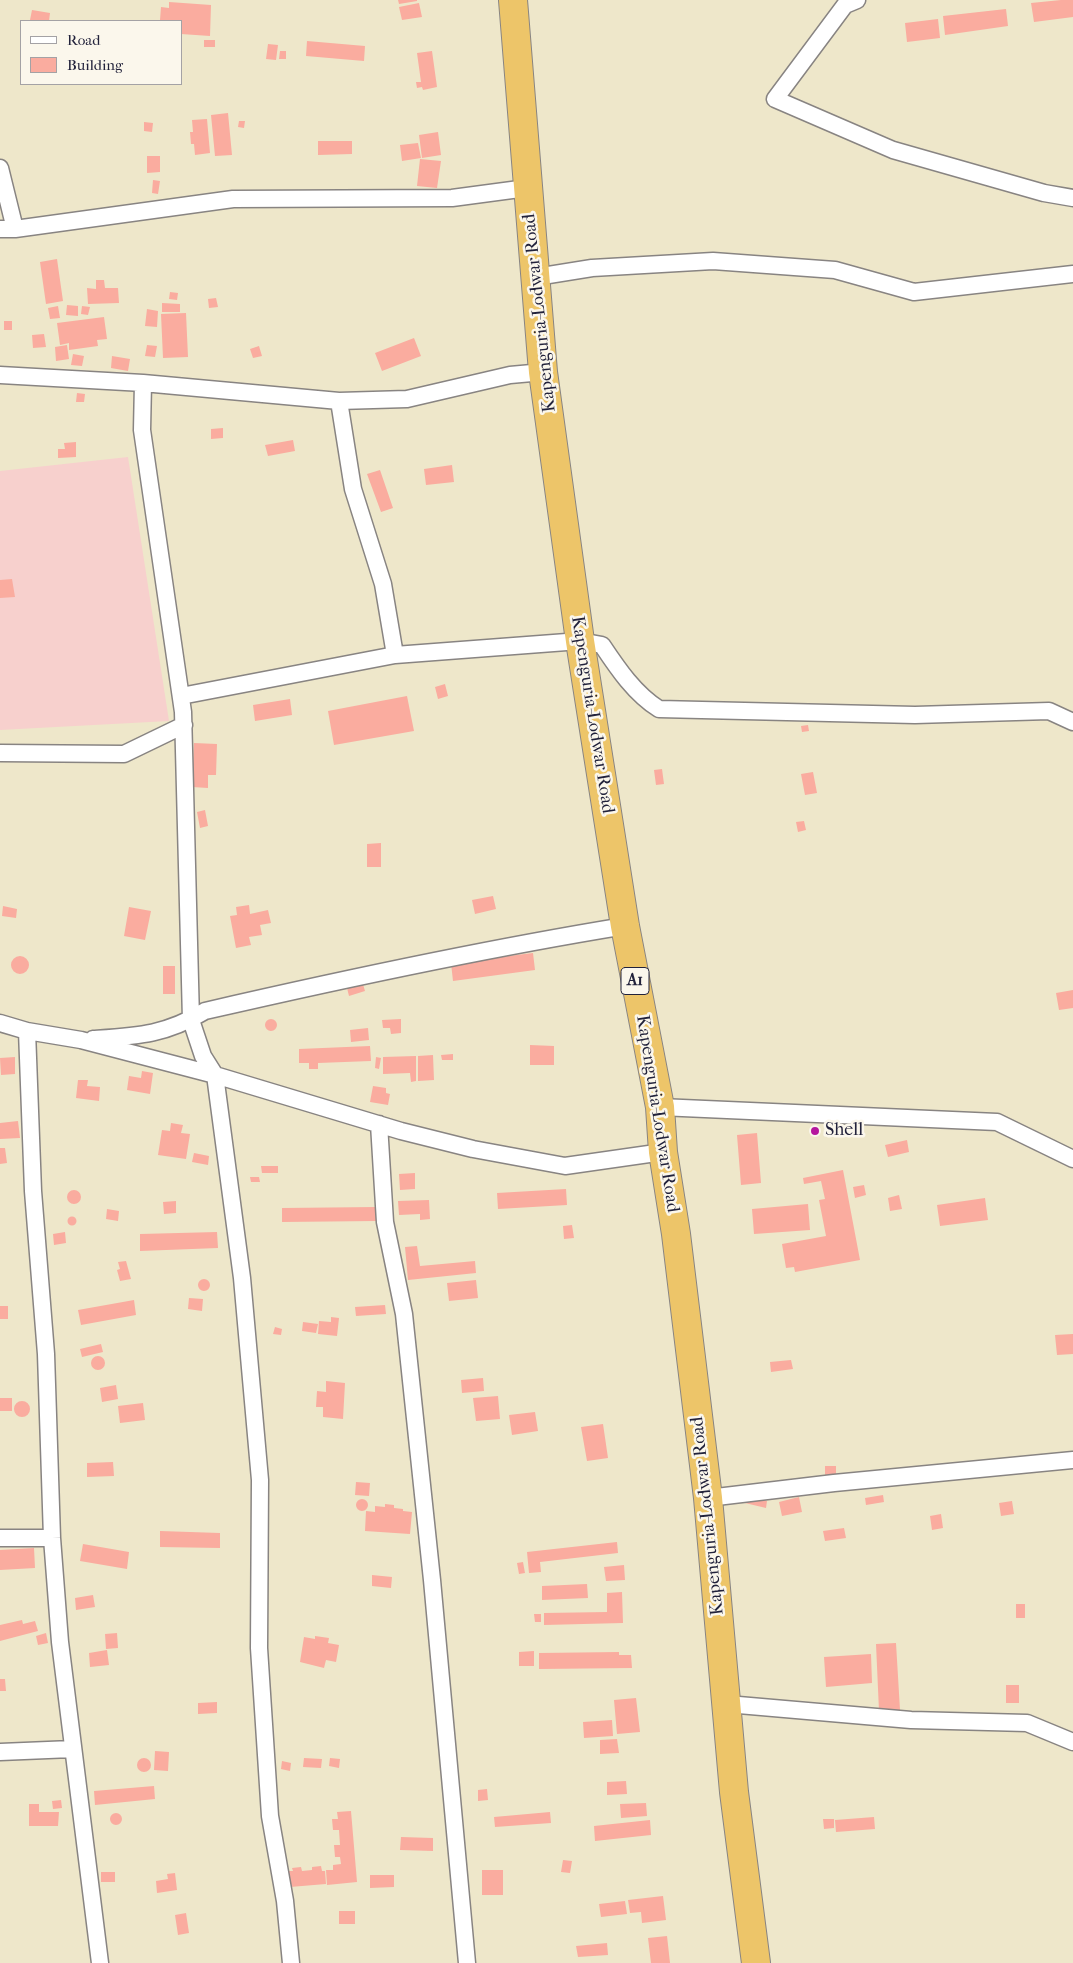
<!DOCTYPE html>
<html>
<head>
<meta charset="utf-8">
<style>
  body { margin:0 }
  #map { position:relative; width:1073px; height:1963px; overflow:hidden; background:#eee7ca; font-family:"IM FELL French Canon",serif }
  canvas { display:block }
  .legend { position:absolute; left:20px; top:20px; width:162px; height:65px; box-sizing:border-box; background:#fbf7ec; border:1px solid #a4a2a5; margin:0; padding:6px 9px; list-style:none; font-size:15px; color:#22223b }
  .legend li { display:flex; align-items:center; gap:10px; height:25px }
  .legend b { width:25px; border:1px solid #a4a2a5 }
</style>
</head>
<body>
<div id="map">
<canvas width="1073" height="1963"></canvas>
<ul class="legend">
<li><b style="height:6px;background:#fff"></b>Road</li>
<li><b style="height:14px;background:#faac9f"></b>Building</li>
</ul>
</div>
<script>
const ctx = document.querySelector('canvas').getContext('2d');
ctx.lineJoin = 'round';
function paint(path, color) { ctx.fillStyle = color; ctx.fill(path, 'evenodd'); }
function stroke(path, color, width, dash) { ctx.strokeStyle = color; ctx.lineWidth = width; ctx.lineCap = dash ? 'butt' : 'round'; ctx.setLineDash(dash || []); ctx.stroke(path); }
function label(font, color, halo, rows, align = 'center') {
  ctx.font = font + ' "IM FELL French Canon",serif'; ctx.lineWidth = 5; ctx.setLineDash([]); ctx.textBaseline = 'middle'; ctx.strokeStyle = halo; ctx.fillStyle = color; for (const [text, x, y, turn = 0] of rows) {
    ctx.save(); ctx.translate(x, y); ctx.rotate((+turn || 0) * Math.PI / 180); ctx.textAlign = isNaN(turn) ? turn : align; if (halo) ctx.strokeText(text, 0, 0); ctx.fillText(text, 0, 0); ctx.restore();
  }
}
paint(new Path2D(`
  M128,457L169,721L0,730V471Z`), '#f7d0cd');
paint(new Path2D(`
  M398,0H417V1L399,4Z
  M1061,0H1073V17L1034,22L1031,3Z
  M169,2L211,5L210,36L181,34V21L160,20L161,7L169,8Z
  M419,3L422,17L402,20L399,7Z
  M1006,9L1008,26L945,35L943,16Z
  M32,10L50,13L49,21L30,20Z
  M938,19L940,38L907,42L905,23Z
  M204,40H215V47H204Z
  M307,41L365,46L364,61L306,56Z
  M268,44L278,45L276,60L266,59Z
  M280,51H286V59H279Z
  M432,51L437,87L423,90L422,87L417,88L416,82H421L417,53Z
  M228,113L232,155L215,156L211,115Z
  M207,119L210,153L195,155L194,144H191L190,132H193L192,120Z
  M239,121H245L244,128L238,127Z
  M144,122L153,123L152,132L144,131Z
  M438,132L441,155L422,158L419,135Z
  M318,141H352V154L318,155Z
  M418,143L421,158L402,161L400,145Z
  M147,156H160V172L147,173Z
  M420,159L441,161L437,188L417,186Z
  M153,180L160,181L158,194L152,193Z
  M57,259L63,301L46,304L40,262Z
  M96,280H104L105,288H118L119,303L88,304L87,288L96,289Z
  M170,292L178,293L177,300L169,299Z
  M216,298L218,307L209,308L208,299Z
  M162,303L180,304V312H162Z
  M67,305L78,306V316L66,315Z
  M58,306L60,318L50,319L48,308Z
  M82,306L90,307L88,315L81,314Z
  M147,309L158,311L157,327L145,326Z
  M186,313L188,357L163,358L161,314Z
  M104,317L107,339L97,340L98,346L69,350V343L60,345L57,323Z
  M4,321H12V330H4Z
  M44,334L46,347L33,348L32,335Z
  M414,338L421,356L382,371L375,353Z
  M67,345L69,359L56,361L55,347Z
  M147,345L157,346L155,357L145,356Z
  M259,346L262,356L253,358L250,349Z
  M73,354L84,356L82,366L71,365Z
  M112,356L130,359L128,371L111,368Z
  M77,393L85,394L84,402H76Z
  M223,428V438L211,439V429Z
  M293,440L295,451L268,456L265,445Z
  M76,442V457L58,458V449H65L64,443Z
  M452,465L454,482L426,485L424,469Z
  M380,470L393,508L381,512L367,474Z
  M12,579L15,597L0,598V580Z
  M445,684L448,696L438,699L435,687Z
  M407,696L414,731L334,745L328,711Z
  M290,699L292,715L255,721L253,705Z
  M808,725L809,731L802,732L801,726Z
  M194,743L217,744L216,775H208V788L192,787Z
  M662,769L664,784L656,785L654,770Z
  M813,772L817,793L805,795L801,774Z
  M205,810L208,826L200,828L197,812Z
  M804,821L806,830L798,832L796,822Z
  M381,843V867H367V844Z
  M493,896L496,909L475,914L472,900Z
  M249,905L250,914L268,910L271,923L260,925L262,935L249,937L251,945L236,948L230,916L237,915L236,907Z
  M3,906L17,909L16,918L2,916Z
  M129,907L151,911L145,940L124,936Z
  M533,953L535,970L453,981L451,963Z
  M11 965a9 9 0 1 1 18 0a9 9 0 1 1-18 0Z
  M163,966H175V994H163Z
  M362,981L365,991L349,996L346,984Z
  M1073,990V1008L1059,1010L1056,993Z
  M265 1025a6 6 0 1 1 12 0a6 6 0 1 1-12 0Z
  M401,1019V1033L391,1034L390,1028H383L382,1020Z
  M368,1028L369,1040L351,1042L350,1030Z
  M530,1045L554,1046V1065H530Z
  M370,1046L371,1061L318,1063V1069H309V1063H299V1049Z
  M453,1054V1060H442L441,1055Z
  M433,1055L434,1080L418,1081V1056Z
  M416,1056V1081L411,1082L410,1073L383,1074V1057Z
  M15,1057V1074L1,1075L0,1058Z
  M376,1057L381,1058L379,1069L375,1068Z
  M142,1071L153,1073L150,1094L127,1090L129,1076L141,1078Z
  M78,1080H88L87,1086L100,1087L99,1101L76,1098Z
  M373,1086L386,1088V1093L390,1094L388,1105L370,1102Z
  M18,1121L20,1138L0,1139V1123Z
  M171,1123L183,1125L181,1133L190,1134L186,1159L158,1155L162,1130L170,1131Z
  M757,1133L761,1183L741,1185L737,1135Z
  M907,1140L909,1152L888,1157L885,1145Z
  M0,1148H5L7,1163L0,1164Z
  M194,1153L209,1156L208,1165L192,1162Z
  M261,1166H278V1173H262Z
  M843,1170L860,1260L795,1272L794,1267L786,1268L782,1244L826,1236L819,1200L825,1199L821,1181L804,1184L803,1178Z
  M415,1173V1189L400,1190L399,1174Z
  M250,1177H259L260,1182H251Z
  M864,1185L866,1195L855,1198L853,1187Z
  M566,1189L567,1205L498,1209L497,1193Z
  M67 1197a7 7 0 1 1 14 0a7 7 0 1 1-14 0Z
  M899,1195L902,1209L890,1211L888,1198Z
  M985,1198L988,1220L940,1226L937,1205Z
  M429,1200L430,1219L420,1220V1214L399,1215L398,1201Z
  M176,1201V1213L164,1214L163,1202Z
  M808,1204L810,1230L754,1234L752,1209Z
  M376,1207V1221L282,1222V1208Z
  M107,1209L119,1211L118,1221L106,1219Z
  M67.5 1221a4.5 4.5 0 1 1 9 0a4.5 4.5 0 1 1-9 0Z
  M572,1225L574,1238L564,1239L563,1226Z
  M65,1232L66,1243L54,1245L53,1234Z
  M217,1232L218,1248L140,1251V1234Z
  M417,1246L420,1266L475,1261L476,1273L408,1280L405,1247Z
  M126,1261L131,1279L120,1281L117,1270L120,1269L118,1262Z
  M198 1285a6 6 0 1 1 12 0a6 6 0 1 1-12 0Z
  M476,1280L478,1298L449,1301L447,1283Z
  M189,1298L203,1299L202,1311L188,1309Z
  M134,1300L136,1315L81,1325L78,1310Z
  M385,1305L386,1314L356,1316L355,1307Z
  M0,1306H8V1319H0Z
  M331,1317L339,1318L337,1336L318,1334L319,1321L331,1322Z
  M303,1322L318,1324L316,1333L302,1331Z
  M275,1327L282,1329L281,1335L273,1334Z
  M1073,1334V1354L1057,1355L1055,1335Z
  M101,1344L103,1352L82,1357L80,1349Z
  M91 1363a7 7 0 1 1 14 0a7 7 0 1 1-14 0Z
  M791,1360L793,1369L771,1372L770,1362Z
  M483,1378L484,1391L462,1393L461,1380Z
  M326,1381L345,1383L343,1419L323,1417V1407H316L317,1391L326,1392Z
  M116,1385L118,1399L102,1402L100,1388Z
  M498,1396L500,1419L476,1421L473,1398Z
  M0,1398H12V1411H0Z
  M14 1409a8 8 0 1 1 16 0a8 8 0 1 1-16 0Z
  M143,1403L145,1420L120,1423L118,1406Z
  M535,1412L538,1431L512,1435L509,1415Z
  M603,1424L608,1458L587,1461L581,1427Z
  M113,1462L114,1476L87,1477V1463Z
  M825,1466H836V1475L825,1476Z
  M356,1482L370,1483L369,1496L355,1495Z
  M747,1495L767,1501L766,1508L745,1503Z
  M883,1495L884,1502L866,1505L865,1498Z
  M799,1497L802,1512L782,1516L779,1502Z
  M356 1505a6 6 0 1 1 12 0a6 6 0 1 1-12 0Z
  M1012,1501L1014,1514L1001,1516L999,1503Z
  M385,1504L394,1505V1508L403,1509V1511L412,1512L410,1534L365,1531L366,1511L375,1512V1506L385,1507Z
  M941,1514L943,1528L932,1530L930,1516Z
  M844,1528L846,1538L825,1541L823,1531Z
  M160,1531L220,1533V1548L160,1547Z
  M617,1542L618,1553L540,1562L541,1572L529,1573L527,1552Z
  M83,1544L129,1552L127,1569L80,1561Z
  M34,1548L35,1568L0,1570V1550Z
  M523,1562L525,1573L519,1574L517,1563Z
  M624,1565L625,1580L606,1581L604,1567Z
  M372,1575L392,1577L391,1588L372,1586Z
  M587,1584L588,1598L542,1600V1586Z
  M622,1592L623,1623L544,1625V1613L607,1612V1593Z
  M93,1595L95,1607L76,1610L75,1598Z
  M1016,1604H1025V1618H1016Z
  M534,1614H541V1622H535Z
  M22,1620L23,1624L35,1621L38,1631L0,1641V1625Z
  M46,1633L48,1643L38,1645L36,1636Z
  M117,1633L118,1648L106,1649L105,1634Z
  M315,1636L329,1638L328,1643L339,1645L336,1662L326,1660L324,1668L300,1662L304,1637L315,1639Z
  M896,1643L900,1710L879,1711L876,1644Z
  M107,1650L109,1665L90,1667L89,1653Z
  M534,1651V1666H519V1652Z
  M619,1652V1655H631L632,1668L539,1669V1653Z
  M871,1654L872,1683L826,1687L824,1657Z
  M0,1679H5L6,1691H0Z
  M1006,1685H1019V1703H1006Z
  M636,1698L640,1732L617,1734L614,1700Z
  M217,1702V1713L198,1714V1703Z
  M612,1720L613,1736L584,1738L583,1722Z
  M617,1739L619,1753L600,1754V1740Z
  M155,1751L169,1752L168,1771L154,1770Z
  M137 1765a7 7 0 1 1 14 0a7 7 0 1 1-14 0Z
  M304,1758L322,1759L321,1768L303,1767Z
  M330,1758L340,1759L339,1768L329,1766Z
  M282,1761L291,1763L290,1771L281,1769Z
  M626,1781L627,1794L607,1795V1782Z
  M154,1786L155,1799L95,1805L94,1791Z
  M487,1789L488,1800L478,1801V1790Z
  M61,1800L62,1808L53,1809L52,1801Z
  M646,1803L647,1816L621,1818L620,1804Z
  M29,1804H39V1812H59L58,1826H29Z
  M351,1811L357,1882L327,1885L326,1870H333V1865L341,1864L340,1857H335L334,1845H340L339,1830H333L332,1819H338L337,1812Z
  M550,1812L551,1823L495,1827L494,1817Z
  M110 1819a6 6 0 1 1 12 0a6 6 0 1 1-12 0Z
  M874,1817L875,1829L836,1832L835,1820Z
  M823,1819H834V1828L824,1829Z
  M650,1820L651,1835L595,1841L594,1826Z
  M401,1837L433,1838V1851L400,1850Z
  M563,1860L572,1861L570,1873L561,1872Z
  M321,1866L322,1871H325L326,1884L290,1887L288,1871H293L292,1868L301,1867L302,1871L312,1870V1867Z
  M482,1870H503V1895H482Z
  M101,1872H115V1882H101Z
  M175,1873L177,1890L157,1893L156,1881L168,1879L167,1874Z
  M370,1875H394V1887L370,1888Z
  M663,1896L666,1920L642,1923L641,1912L630,1913L628,1900Z
  M625,1901L627,1914L601,1917L599,1904Z
  M339,1911H355V1924H339Z
  M186,1913L189,1933L178,1935L175,1915Z
  M667,1936L670,1963H651L648,1938Z
  M607,1943L608,1955L578,1957L576,1946Z`), '#faac9f');
const street = new Path2D(`
  M857,0L845,5L775,99L893,150L1044,193L1073,198
  M0,168L15,229
  M0,229H15L233,199L452,198L527,188
  M536,277L592,268L713,261L835,270L914,292L1073,274
  M0,375L143,383L339,401L407,399L510,375L543,372
  M143,383L142,430L183,712L191,1020L203,1056L215,1075L242,1278L260,1480L259,1648L270,1816L285,1901L291,1963
  M339,401L353,489L383,584L395,655
  M181,696L395,655L580,641L602,645C618,669 635,694 659,709L915,715L1049,711L1073,722
  M0,753L124,754L184,725
  M0,1023L27,1031L81,1040L215,1075L401,1131L473,1149L565,1166L663,1152
  M27,1031L33,1191L46,1354L52,1538L60,1642L100,1963
  M93,1039C138,1036 165,1035 205,1011C344,979 484,949 625,926
  M660,1107L997,1122L1073,1159
  M379,1124L385,1222L404,1314L432,1580L467,1963
  M708,1498L834,1483L1073,1460
  M0,1538H52
  M727,1704L911,1720L1027,1723L1073,1742
  M0,1752L72,1749`);
const highway = new Path2D(`
  M513,0L543,372L580,641L625,926L660,1107L663,1152L676,1234L708,1498L734,1792L756,1963`);
stroke(street, '#888482', 19);
stroke(highway, '#888482', 30);
stroke(street, '#fff', 16);
stroke(highway, '#edc569', 28);
for (const [x, y, r, color] of [
  [815,1131,5,"#b5179e"]
]) { const dot = new Path2D(); dot.arc(x, y, r, 0, 2 * Math.PI); ctx.fillStyle = color; ctx.fill(dot); stroke(dot, '#fbf7ec', 2); }
for (const [x, y, w] of [
  [635,981,28]
]) { const box = new Path2D(); box.roundRect(x - w / 2, y - 13.5, w, 27, 4); ctx.fillStyle = '#fbf7ec'; ctx.fill(box); stroke(box, '#22223b', 1); }
label('bold 16px', '#22223b', null, [
  ["A1",635,981]
]);
label('18px', '#22223b', '#fbf7ec', [
  ["Kapenguria-Lodwar Road",540,313,-96],
  ["Kapenguria-Lodwar Road",592,715,81],
  ["Kapenguria-Lodwar Road",657,1114,81],
  ["Kapenguria-Lodwar Road",708,1516,-96]
]);
label('18px', '#22223b', '#fbf7ec', [
  ["Shell",825,1131]
], 'left');
</script>
</body>
</html>
